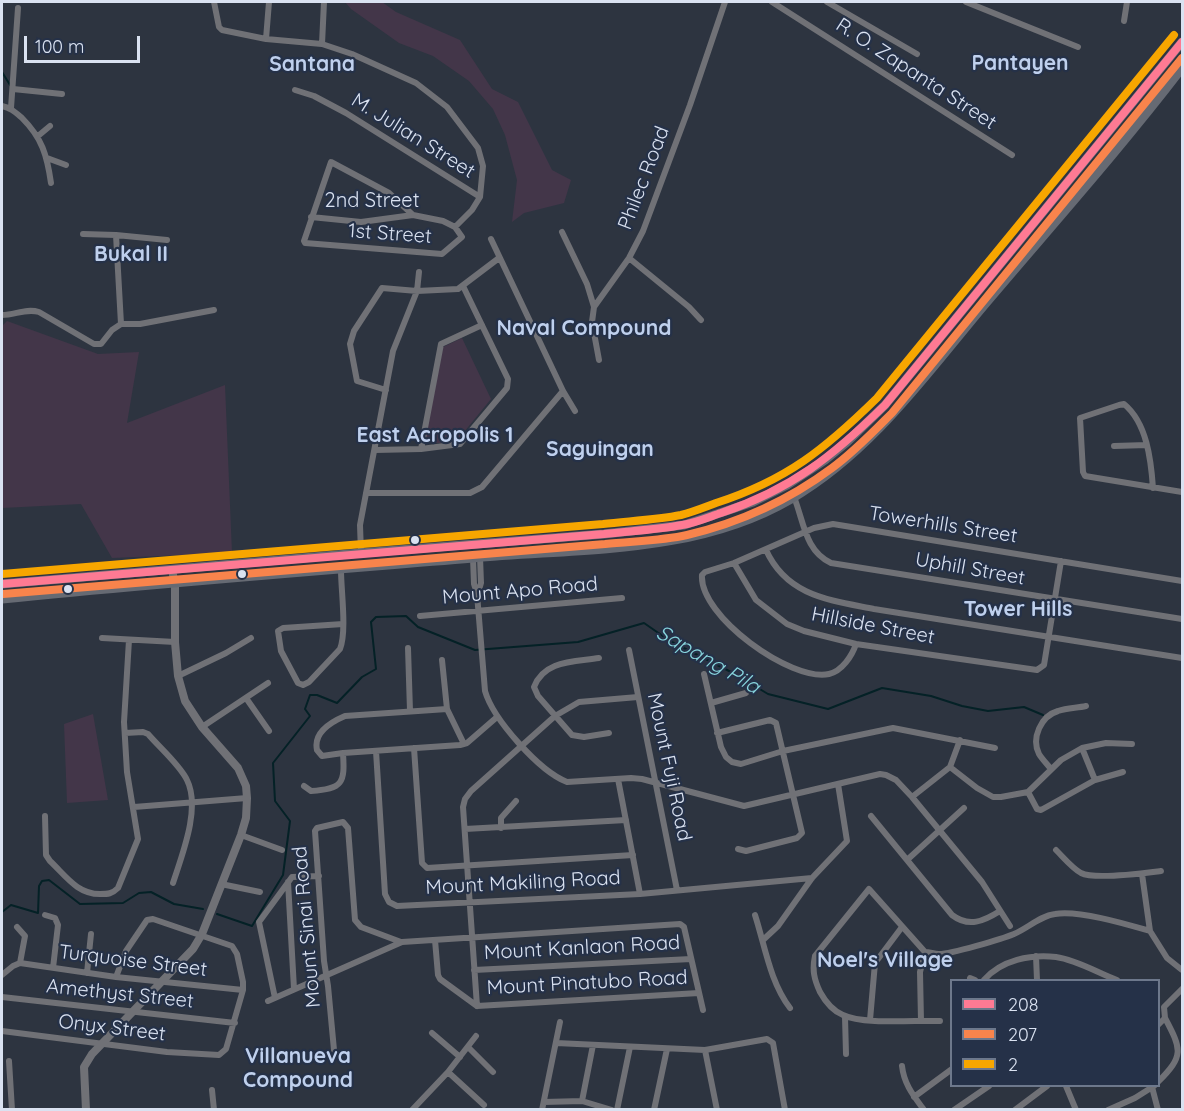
<!DOCTYPE html>
<html>
<head>
<meta charset="utf-8">
<style>
  body { margin:0 }
  #map { position:relative; width:1184px; height:1111px; overflow:hidden; background:#2d3440; font-family:Quicksand,sans-serif }
  canvas { display:block }
  .frame { position:absolute; inset:0; border:3px solid #dae2f1; pointer-events:none }
  .legend { position:absolute; left:950px; top:979px; width:210px; height:108px; box-sizing:border-box; background:#253148; border:2px solid #6d788c; margin:0; padding:8px 10px; list-style:none; font-size:18px; color:#dae2f1 }
  .legend li { display:flex; align-items:center; gap:12px; height:30px }
  .legend b { width:30px; border:2px solid #6d788c }
  .scale { position:absolute; left:24px; top:36px; width:116px; height:27px; box-sizing:border-box; border:3px solid #dae2f1; border-top:0; padding-left:8px; font-size:18px; line-height:21px; white-space:nowrap; color:#dae2f1; -webkit-text-stroke:4px #253148; paint-order:stroke }
</style>
</head>
<body>
<div id="map">
<canvas width="1184" height="1111"></canvas>
<div class="frame"></div>
<ul class="legend">
<li><b style="height:8px;background:#fe7a93"></b>208</li>
<li><b style="height:8px;background:#f8844c"></b>207</li>
<li><b style="height:8px;background:#f7a600"></b>2</li>
</ul>
<div class="scale">100 m</div>
</div>
<script>
const ctx = document.querySelector('canvas').getContext('2d');
ctx.lineJoin = 'round';
function paint(path, color) { ctx.fillStyle = color; ctx.fill(path, 'evenodd'); }
function stroke(path, color, width, dash) { ctx.strokeStyle = color; ctx.lineWidth = width; ctx.lineCap = dash ? 'butt' : 'round'; ctx.setLineDash(dash || []); ctx.stroke(path); }
function label(font, color, halo, rows, align = 'center') {
  ctx.font = font + ' Quicksand,sans-serif'; ctx.lineWidth = 4.5; ctx.setLineDash([]); ctx.textBaseline = 'middle'; ctx.strokeStyle = halo; ctx.fillStyle = color; for (const [text, x, y, turn = 0] of rows) {
    ctx.save(); ctx.translate(x, y); ctx.rotate((+turn || 0) * Math.PI / 180); ctx.textAlign = isNaN(turn) ? turn : align; if (halo) ctx.strokeText(text, 0, 0); ctx.fillText(text, 0, 0); ctx.restore();
  }
}
paint(new Path2D(`
  M345,2H382L396,12L460,40L492,89L518,102L552,170L571,180L564,203L524,213L512,222L517,180L505,135L493,109L469,81L433,56L399,43L351,9Z
  M7,321L98,354L139,352L127,423L225,385L232,553L112,558L81,504L2,508V326Z
  M462,338L491,399L455,443H424L443,347Z
  M93,714L108,800L67,803L64,724Z`), '#433649');
stroke(new Path2D(`
  M2,72L10,85
  M2,912L11,905L38,913L39,886L42,881L49,880L80,904L123,903L139,893L151,892L174,904L203,909
  M217,914L252,926L283,875L290,821L275,801L273,763L310,716L305,709L310,695H317L337,703L362,677L376,669L371,622L376,617L406,616L418,627L475,650L578,642L644,623L670,641L733,673L768,694L828,709L882,688L931,696L962,706L988,711L1024,707L1043,715`), '#042126', 2);
stroke(new Path2D(`
  M214,2L219,27L222,30L266,39L322,44L352,54L416,83L447,107L478,148L483,166L480,197L472,210L455,227
  M772,2L1012,155
  M827,2L917,54
  M966,2L1078,47
  M1124,21L1127,2
  M266,39L269,2
  M322,44L324,2
  M13,89L62,94
  M295,90L314,96L346,113L480,197
  M2,106C11,108 15,112 22,118C42,138 47,155 51,183
  M11,108L18,8
  M38,136L50,126
  M47,158L66,165
  M311,217L361,222L413,215L443,221L455,227L462,237L442,254L305,243L304,241L331,162L389,193L413,215
  M562,232L587,284L594,307
  M116,235L167,240
  M491,239L563,391L575,411
  M629,258L689,307L701,320
  M2,315C15,315 26,308 39,312L94,344H101L112,330L121,324L116,235L83,234
  M121,324H140L214,310
  M599,360L592,322L594,307L629,258L643,231L690,105L725,2
  M386,390L357,381L350,344L354,331L382,288L417,291L458,289L499,258
  M1114,446L1147,445
  M421,449L441,344L482,325
  M375,450L421,449L460,444L507,388L508,379L463,286
  M1153,488C1151,460 1147,423 1124,404L1119,405L1080,418L1083,472L1085,476L1182,492
  M366,493H470L482,487L563,391
  M794,497C804,522 805,551 831,563L1182,619
  M766,550C787,596 829,600 874,609L1182,658
  M361,553L360,525L393,351L417,291L419,272
  M473,558L474,584L477,594L485,691C493,719 539,771 567,782L631,778L642,779L744,806L880,774L886,775L896,780L912,797L982,882L1010,926
  M734,563L756,600L787,624L804,631L856,644L1037,670L1044,665L1061,561
  M341,570C341,591 347,631 340,649L309,682L303,685L298,683L281,651L278,631L283,628L343,624
  M478,593L481,583L480,557
  M420,616L622,598
  M102,638L175,642
  M856,644C852,656 842,671 829,674C791,682 699,616 702,575L705,572L734,563L814,528L833,524L1182,581
  M408,648L410,711
  M629,650L677,890
  M599,658C574,662 544,660 534,687L538,696L572,735L584,737L609,733
  M442,660L447,709L464,744
  M704,674L721,747L726,757L732,762L741,764L783,751L893,728L995,748
  M178,676L226,653L251,638
  M246,698L269,731
  M711,703L746,693
  M447,709L345,716C331,722 313,732 317,750L322,756L343,753L460,745L467,743L497,717
  M202,727L268,683
  M125,733L143,732L148,734C159,747 180,765 187,780C201,808 182,855 173,883
  M717,733L770,720L776,723L802,833L797,838L746,851L738,849
  M414,748L422,863L427,868L633,855
  M1082,748L1095,780
  M376,751L385,894L389,902L397,906L640,894L812,878
  M950,767L977,788L993,797H1001L1028,792L1061,760L1082,748L1106,743L1132,744
  M1051,769C1047,764 1042,759 1039,754C1031,738 1041,716 1058,711C1067,708 1077,708 1086,706
  M618,779L640,894
  M304,786L311,791C343,789 345,783 343,753
  M1028,792L1037,809L1041,810L1095,780L1123,772
  M912,797L950,767L960,740
  M134,807L247,798
  M45,816L46,855L50,861C66,876 77,894 100,894C108,894 112,894 118,888L138,839L127,772L124,722L129,640
  M871,816L952,915C969,928 984,921 1000,911
  M501,828V818L516,801
  M465,829L626,820
  M241,835L282,850
  M1056,850C1064,858 1072,868 1081,873C1095,880 1145,873 1161,871
  M907,860L964,808
  M1142,874L1150,931L1167,958L1182,970
  M288,882L294,989
  M221,884L260,892
  M45,915L55,918L58,925L53,968
  M755,915C765,946 770,982 790,1008
  M17,927L25,936L20,963
  M435,940L438,975L440,979L477,1006
  M763,940L778,926L812,878L847,841L838,784
  M1036,956L1037,980
  M20,963L116,977L243,990
  M474,970L691,959
  M87,973L91,934
  M2,975L13,966L20,963
  M970,978L975,980
  M984,980C1001,960 1031,954 1056,957C1077,960 1098,973 1117,980
  M2,997L235,1023
  M275,998L259,922L292,877L319,876
  M268,1001L402,942L680,924L684,927L703,1010
  M477,1006L463,807L465,799L471,791L555,716L579,702L638,697
  M477,1006L699,993
  M845,1017L846,1054
  M870,1020L875,963L902,927
  M921,1021L920,972L925,952
  M940,1021C916,1020 863,1025 843,1015C833,1011 825,1001 820,992C814,979 812,970 815,956L869,889L925,952C930,952 934,954 939,954C951,954 1002,939 1014,934C1028,928 1040,916 1055,914C1079,910 1126,924 1150,931
  M1158,1025L1165,1018L1164,1007L1182,989
  M2,1031L167,1052L219,1055L226,1049L243,990V982L237,954L232,946L153,919L147,920L126,951L116,977
  M432,1033L460,1057
  M556,1043L705,1050L767,1039L773,1043L785,1110
  M468,1047L493,1072
  M334,1050L328,986L324,961L315,831L317,828L343,822L348,828L355,920L361,927L401,942
  M705,1050L717,1110
  M9,1061L12,1110
  M902,1066C904,1084 913,1095 924,1110
  M448,1072L484,1105
  M1158,1082C1184,1056 1182,1050 1165,1018
  M1066,1086L1076,1110
  M1152,1087L1158,1110
  M212,1090L214,1110
  M914,1097L952,1069
  M582,1101L593,1045
  M544,1102L582,1101L612,1110
  M412,1110L448,1072L476,1036
  M542,1110L560,1022
  M617,1110L630,1047
  M654,1110L667,1049
  M954,1110L989,1086
  M1015,1110L1047,1086
  M1108,1110L1135,1098L1154,1086`), '#707176', 6);
stroke(new Path2D(`
  M86,1110L84,1067L92,1054L193,949L202,934L241,835L246,818L247,798L246,786L238,768L202,727L185,701L178,676L175,642V584L172,570`), '#707176', 8);
stroke(new Path2D(`
  M2,584L361,553L604,534L684,525L753,502L787,485L825,460L847,442L885,405L1182,42
  M2,599C158,583 316,571 473,558C580,548 695,555 791,499C873,451 926,374 986,303C1052,225 1120,149 1182,68`), '#666a73', 9);
stroke(new Path2D(`
  M2,584L604,534C630,531 656,530 682,525C695,523 709,517 721,513C792,489 833,456 885,405L1182,42`), '#fe7a93', 8);
stroke(new Path2D(`
  M3,594L605,544C632,541 661,541 687,535C738,523 789,500 832,468C854,452 873,432 892,413L1182,58`), '#f8844c', 8);
stroke(new Path2D(`
  M2,574L603,524C629,521 656,520 681,515C693,512 705,507 716,503C787,480 825,449 877,398L1174,35`), '#f7a600', 8);
for (const [x, y, r, color] of [
  [415,540,5,"#dae2f1"],
  [242,574,5,"#dae2f1"],
  [68,589,5,"#dae2f1"]
]) { const dot = new Path2D(); dot.arc(x, y, r, 0, 2 * Math.PI); ctx.fillStyle = color; ctx.fill(dot); stroke(dot, '#253148', 2); }
label('20px', '#dae2f1', '#253148', [
  ["R. O. Zapanta Street",916,74,33],
  ["M. Julian Street",413,136,32],
  ["Philec Road",644,178,-69],
  ["2nd Street",372,201],
  ["1st Street",390,234,4],
  ["Towerhills Street",943,525,9],
  ["Uphill Street",970,569,10],
  ["Mount Apo Road",520,591,-5],
  ["Hillside Street",873,626,11],
  ["Mount Fuji Road",669,767,78],
  ["Mount Makiling Road",523,883,-3],
  ["Mount Sinai Road",307,927,-95],
  ["Mount Kanlaon Road",582,948,-3],
  ["Turquoise Street",133,961,7],
  ["Mount Pinatubo Road",587,983,-3],
  ["Amethyst Street",120,994,6],
  ["Onyx Street",112,1028,7]
]);
label('bold 21px', '#bfd0ed', '#253148', [
  ["Pantayen",1020,64],
  ["Santana",312,65],
  ["Bukal II",131,255],
  ["Naval Compound",584,329],
  ["East Acropolis 1",435,436],
  ["Saguingan",600,450],
  ["Tower Hills",1018,610],
  ["Noel's Village",885,961],
  ["Villanueva",298,1057],
  ["Compound",298,1081]
]);
label('italic 21px', '#87d4dd', '#253148', [
  ["Sapang Pila",708,660,30]
]);
</script>
</body>
</html>
